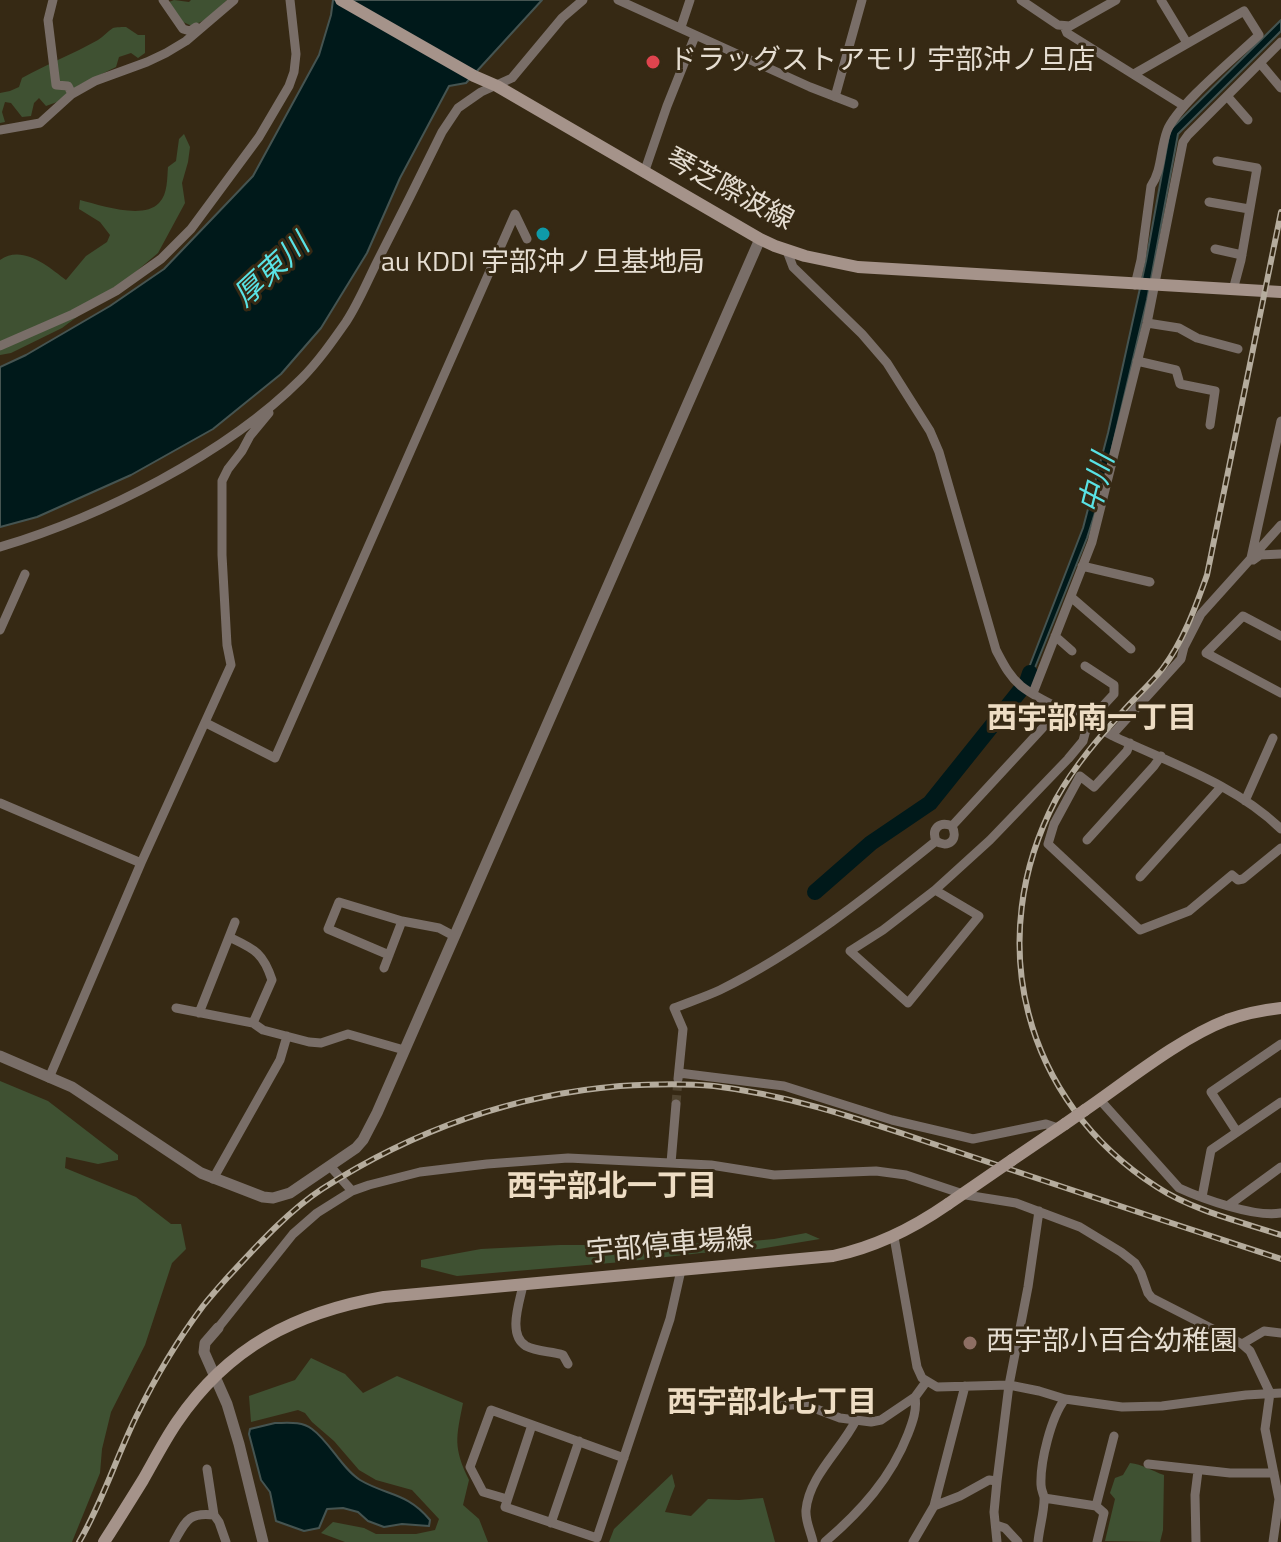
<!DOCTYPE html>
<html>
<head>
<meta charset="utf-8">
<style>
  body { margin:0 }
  canvas { display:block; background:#362914 }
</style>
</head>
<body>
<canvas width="1281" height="1542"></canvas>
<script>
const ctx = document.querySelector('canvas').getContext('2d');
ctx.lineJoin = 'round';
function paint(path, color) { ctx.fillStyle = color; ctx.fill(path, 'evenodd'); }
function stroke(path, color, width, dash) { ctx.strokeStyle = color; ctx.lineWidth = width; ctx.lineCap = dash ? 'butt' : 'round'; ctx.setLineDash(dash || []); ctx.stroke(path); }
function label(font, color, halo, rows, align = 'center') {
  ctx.font = font + ' "Titillium Web","Noto Sans JP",sans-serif'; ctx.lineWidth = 6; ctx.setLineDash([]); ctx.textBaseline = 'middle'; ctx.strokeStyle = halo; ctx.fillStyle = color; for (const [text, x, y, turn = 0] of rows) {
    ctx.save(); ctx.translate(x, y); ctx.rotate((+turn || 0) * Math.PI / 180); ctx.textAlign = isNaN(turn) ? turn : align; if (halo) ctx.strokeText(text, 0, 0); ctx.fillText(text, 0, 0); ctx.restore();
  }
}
paint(new Path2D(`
  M174,0L189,2L191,0H227L207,19L192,26L183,22L169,2Z
  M126,27L138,35H145V53L138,58L131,53L119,57L116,67L79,85L57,102L46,106L39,98L34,103L31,116L22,117L11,103L5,102L2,112L5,122L0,123V93L10,91L19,87L22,78C47,64 73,54 98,40C103,37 108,31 113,28C115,27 124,27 126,27Z
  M184,134L190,147L188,162L182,183L185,203L158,253L120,285L62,328L11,353L0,355V260C22,244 48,266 66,280L86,256L107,242L110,235L100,222L79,209L80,200C100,205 143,220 159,203C168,194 167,178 168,167L176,161L179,139Z
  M0,1081L48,1101L118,1155V1160L98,1164L66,1157L65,1168L136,1197L171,1224H181L186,1249L172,1263L145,1345L111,1412L102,1449L100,1473L72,1542H0Z
  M806,1233L820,1239L759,1249L701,1253L622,1262L457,1276L421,1267V1260L481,1249L560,1245H629L742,1242L774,1239Z
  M311,1358L345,1374L363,1393L397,1376L463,1403C456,1438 453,1447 469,1480L463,1505L479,1519L488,1542H345L321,1533L333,1522L364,1528L376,1534H416L435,1530L439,1519L412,1490L376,1480L359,1470L334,1441L312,1422L305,1413L298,1410L251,1422L249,1396L295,1380Z
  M1130,1463C1142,1464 1152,1471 1164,1475L1163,1530L1160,1542L1105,1541L1115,1499L1110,1493L1115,1478L1123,1475Z
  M672,1474L675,1486L665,1512L691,1516L708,1499L739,1500L763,1498L775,1542H609L614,1529Z`), '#3f5132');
const water = new Path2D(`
  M333,0H542L466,83L449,86L400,178L367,253L321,328L281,374L213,429L131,475L37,517L0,527V367L26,355L110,306L164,269L253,176L319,55L331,15Z
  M1281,20V31L1178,134L1147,300L1101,494L1087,538L1028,685L1023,683L1083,528L1108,433L1146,261L1170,130Z
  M275,1423C288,1423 301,1421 312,1429C330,1442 342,1469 360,1480C387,1496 407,1492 430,1520L429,1526L402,1524L384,1527L368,1521L358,1512L343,1508L327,1509L319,1528L304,1531L276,1521L270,1492L261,1480L249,1434L250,1429Z`);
paint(water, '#00191a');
stroke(water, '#455451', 2);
stroke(new Path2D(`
  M815,892L871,843L930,803L1027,682L1030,673`), '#00191a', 16);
stroke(new Path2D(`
  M676,1104L678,1079`), '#504430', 9, [9, 4.5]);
stroke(new Path2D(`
  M53,0L48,20L56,85L68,86L72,94
  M163,0L183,29L190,31L196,27
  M618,0L810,87L854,104
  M1021,0L1058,25L1070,26L1116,0
  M1161,0L1187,43
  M1064,26L1067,33L1184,106
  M681,27L690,0
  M1260,63L1281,88
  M1134,74L1244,11L1259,35C1236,57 1177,105 1167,131C1160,150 1162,170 1151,186L1141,260L1135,285
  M1227,96L1248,120
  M835,97L862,0
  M0,130L40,123L72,94L95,81L147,62L166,53L186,41L234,0
  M1217,161L1257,168L1241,260L1233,290
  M644,173L667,106L695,36
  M1209,202L1249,209
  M1215,249L1242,255
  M787,251L793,267L862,334L887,363L930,431L939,452L996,650C1003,663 1009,676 1021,686C1040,701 1065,710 1086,721C1095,726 1104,731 1113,736C1170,763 1235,784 1281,829
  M1147,323L1179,328L1197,338L1238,349
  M0,346L73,314L116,291L161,259L191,229L259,137L289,86L294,72L296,54L290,0
  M1137,361L1176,370L1180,384L1215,391L1210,425
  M0,547C101,517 226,454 301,379C318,362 332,342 346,322C358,304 367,282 377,262C399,219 421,175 442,132L458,108L481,92L512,78L562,18L583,0
  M1251,558L1281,421
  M1253,560L1260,555L1281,554
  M1082,566L1150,582
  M1071,597L1131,649
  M0,630L25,574
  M1055,636L1072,651
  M1281,636L1243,616L1206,653L1281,693
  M1033,693L1092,542L1147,323L1183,142L1188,135L1281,42
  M206,723L275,758L515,214L527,239
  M1112,735L1181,659L1184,647L1201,614L1281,525
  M1130,743L1127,751L1094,787L1080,776L1054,824L1048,844L1140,930L1189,911L1232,875L1238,880L1243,879L1281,848
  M1245,801L1273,738
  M0,803L141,863
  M952,826L1050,720L1058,707
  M1087,840L1154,766L1161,756
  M936,841C948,849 959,840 952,826
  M936,841C931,828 940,821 952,826
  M1140,877L1221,787
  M935,890L979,916L908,1003L850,951L883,930Z
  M935,890L990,840L1068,759L1083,741L1088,722L1114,694V685L1085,666
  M229,937C254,949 263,952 272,980L253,1023
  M389,955L328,929L339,902L402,921L439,928L454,936
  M384,968L402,921
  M176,1008L253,1023L263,1030L309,1042L321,1043L348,1034L404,1050
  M199,1013L235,922
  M679,1073L784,1086L892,1120L973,1139L1046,1124L1058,1128
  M49,1078L141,863L231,665L227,645L222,555V481L228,469L242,451L250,436L269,413
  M678,1079L683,1029L674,1008C689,1002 705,997 720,990C799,951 868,896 936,841
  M1100,1100L1179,1188C1203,1199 1256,1218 1281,1213
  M1237,1132L1211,1092L1281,1044
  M671,1163L676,1104
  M330,1166L352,1191
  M213,1179L280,1060L287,1036
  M1202,1197L1211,1150L1281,1102
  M1229,1205L1281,1167
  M894,1237L917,1367L922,1378L937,1387L1009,1385L1039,1391L1065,1399L1122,1407L1162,1406L1246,1395L1281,1393
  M523,1285C520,1301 507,1335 526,1346C537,1352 552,1351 563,1355L568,1364
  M218,1328L293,1234L317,1213L352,1191L369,1185L420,1172L487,1164L568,1158L711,1165L774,1175L876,1171L906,1175L966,1195L1016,1203L1080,1227L1121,1252L1135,1263L1141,1273L1148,1293L1152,1298L1242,1344L1250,1351L1270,1393L1265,1429L1279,1499L1273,1542
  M1242,1344L1264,1331L1281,1333
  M770,1407L803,1404L840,1418L871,1422L881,1420L915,1397
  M532,1425L505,1507L597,1538L670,1319L681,1270
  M1148,1464L1230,1473H1274
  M207,1469L214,1515
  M1044,1498L1096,1506
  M507,1499L483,1492L470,1467L491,1410L624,1458
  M934,1506L960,1496L989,1480L997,1481
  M551,1523L579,1441
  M996,1525L1005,1528L1018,1542
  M174,1542C186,1521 188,1512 214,1515L219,1522L226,1542
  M813,1542C811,1532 805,1521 806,1510C809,1476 841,1450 856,1420
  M825,1542C861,1511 891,1478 908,1434C913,1421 917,1410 915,1397L926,1382
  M913,1542L934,1506L965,1386
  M997,1542L994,1512L997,1481L1009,1385L1028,1287L1039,1211
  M1038,1542C1039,1529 1045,1509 1044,1497C1043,1493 1041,1489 1041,1485C1040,1462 1051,1417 1065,1399
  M1097,1542L1104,1513L1096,1506L1114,1436
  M1196,1542L1195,1495L1198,1471`), '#796e68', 9);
stroke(new Path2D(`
  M0,1056L72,1087L201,1173L263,1197L273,1198L290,1193L356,1148L363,1140L377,1113L760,239
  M218,1328L205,1343L204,1352L227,1404L239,1444L263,1542`), '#796e68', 11);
stroke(new Path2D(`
  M341,0L474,76L497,86L760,239L775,246L805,256L858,267L1281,292
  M1085,1110C1127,1081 1180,1038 1227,1020C1244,1014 1263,1010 1281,1008
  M1012,1160L1065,1124
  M104,1542C117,1522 130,1501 143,1480C154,1461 164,1441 177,1422C228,1347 296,1312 384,1297L833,1256C876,1247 912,1229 948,1204`), '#a5938a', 12);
const rail = new Path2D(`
  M1281,212L1207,575C1195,608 1184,640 1163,668C1152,682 1138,695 1126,708C1100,736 1075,765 1056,799C982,940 1023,1101 1157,1187C1192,1210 1241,1222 1281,1235
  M79,1542C102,1503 116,1458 136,1417C154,1380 179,1338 203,1306C211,1296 219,1287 227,1278C255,1248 287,1212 322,1189C414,1130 511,1095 620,1086C651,1084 683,1083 714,1086C798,1096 878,1126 958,1152C1066,1188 1173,1224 1281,1259`);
stroke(rail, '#b5ac9d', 6);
stroke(rail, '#362914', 3, [9]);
stroke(new Path2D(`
  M1065,1124L1085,1110
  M948,1204L1012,1160`), '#a5938a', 12);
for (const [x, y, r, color] of [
  [653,62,8,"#e0444e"],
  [543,234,8,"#0f9aa8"],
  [970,1343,8,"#8d6e63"]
]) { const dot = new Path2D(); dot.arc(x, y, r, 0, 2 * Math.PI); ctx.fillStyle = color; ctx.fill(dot); stroke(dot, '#362914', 3); }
label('28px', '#e5ddd1', '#362914', [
  ["ドラッグストアモリ 宇部沖ノ旦店",669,62],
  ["au KDDI 宇部沖ノ旦基地局",543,264,"center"],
  ["西宇部小百合幼稚園",986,1343]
], 'left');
label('28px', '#e5ddd1', '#362914', [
  ["琴芝際波線",729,191,28],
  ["宇部停車場線",670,1247,-5]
]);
label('italic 30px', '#59e2e5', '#362914', [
  ["厚東川",273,272,-43],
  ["中川",1099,484,-76]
]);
label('bold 30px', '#eeddc4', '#362914', [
  ["西宇部南一丁目",1092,721],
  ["西宇部北一丁目",612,1189],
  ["西宇部北七丁目",772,1405]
]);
</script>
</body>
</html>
